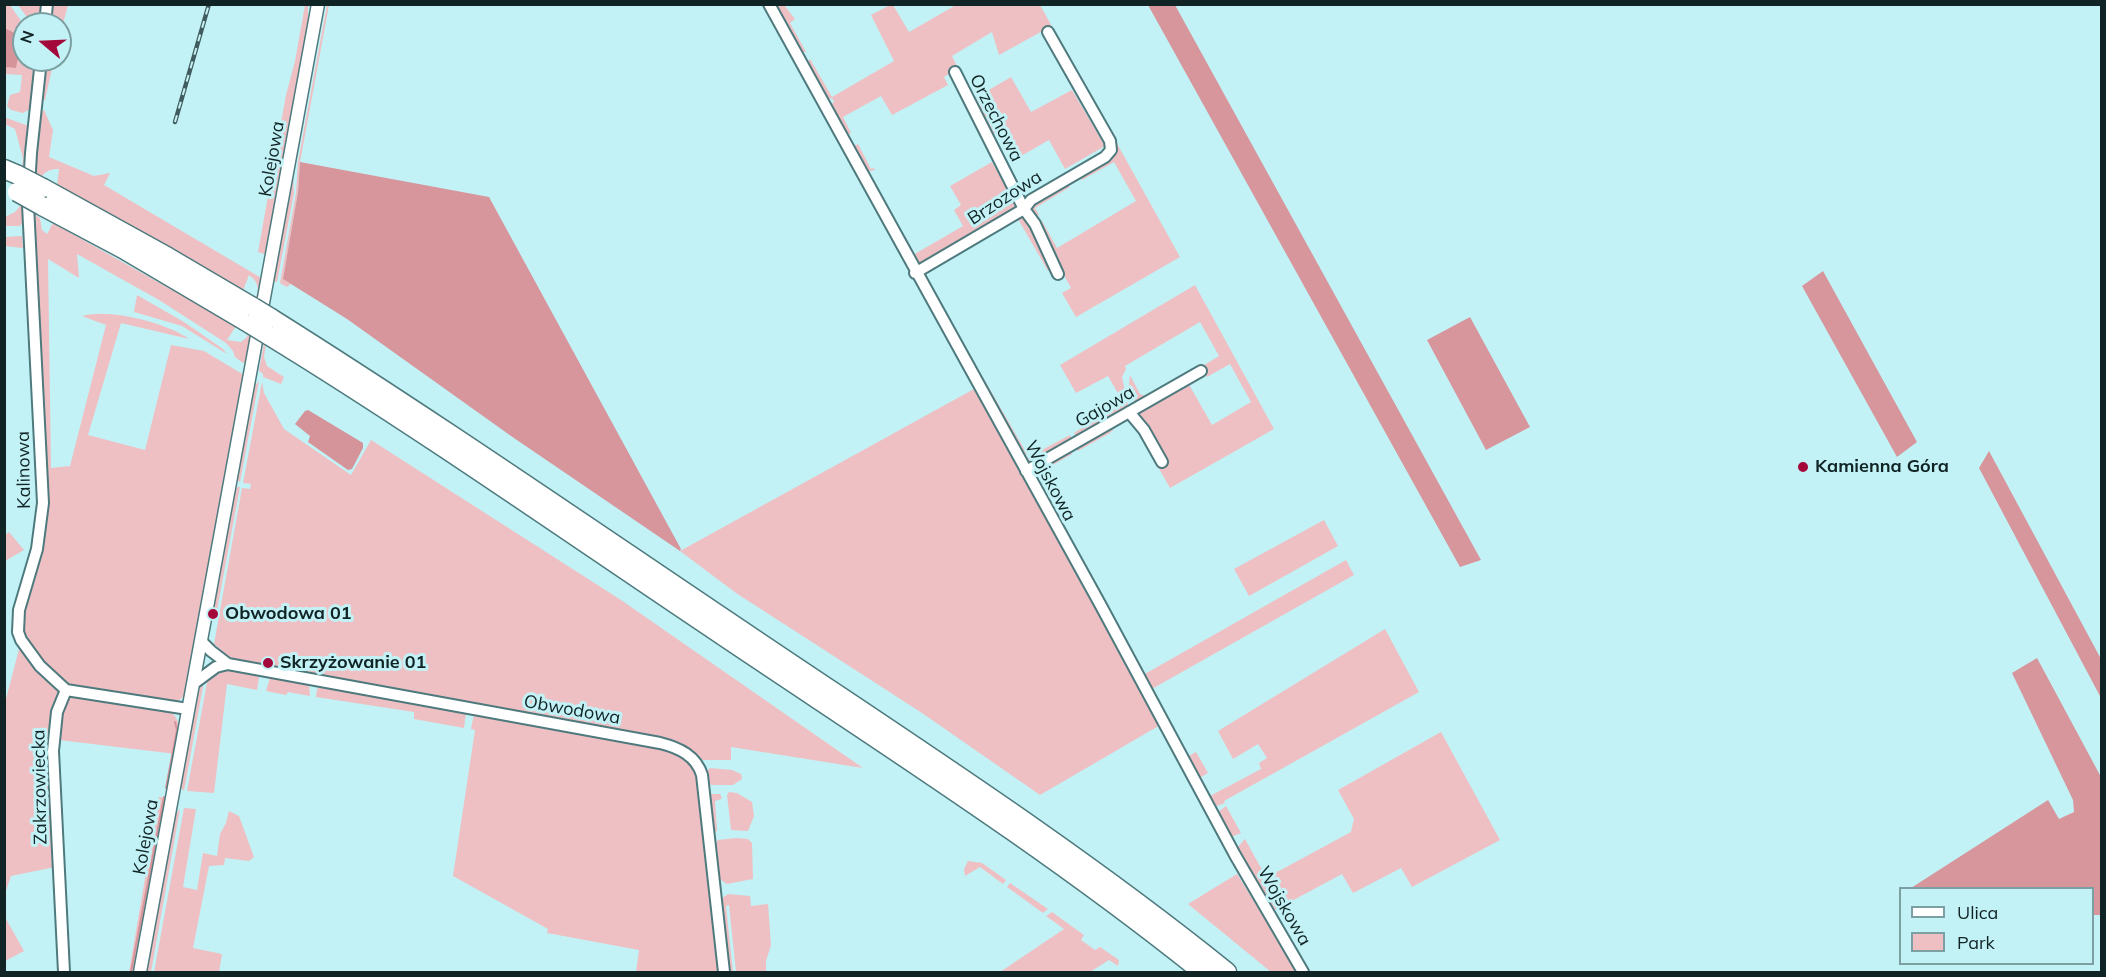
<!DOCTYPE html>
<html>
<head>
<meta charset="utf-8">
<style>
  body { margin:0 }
  #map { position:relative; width:2106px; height:977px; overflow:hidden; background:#c3f2f6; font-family:Mulish,sans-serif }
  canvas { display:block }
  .frame { position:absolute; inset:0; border:6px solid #112425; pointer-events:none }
  .legend { position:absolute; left:1899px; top:887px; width:195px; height:78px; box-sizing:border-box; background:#c3f2f6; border:2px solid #7ca0a2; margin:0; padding:8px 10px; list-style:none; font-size:18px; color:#112425 }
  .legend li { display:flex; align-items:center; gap:12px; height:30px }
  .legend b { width:30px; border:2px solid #7ca0a2 }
  .north { position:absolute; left:12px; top:12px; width:60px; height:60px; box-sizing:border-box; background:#c3f2f6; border:2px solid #7ca0a2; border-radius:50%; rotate:289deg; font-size:16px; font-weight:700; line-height:24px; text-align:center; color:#112425 }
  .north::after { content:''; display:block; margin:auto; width:21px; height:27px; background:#a4073a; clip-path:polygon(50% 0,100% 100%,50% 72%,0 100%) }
</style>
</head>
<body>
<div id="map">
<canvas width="2106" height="977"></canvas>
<div class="frame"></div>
<ul class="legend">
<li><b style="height:8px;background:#fff"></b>Ulica</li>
<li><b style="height:16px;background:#eec0c3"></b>Park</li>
</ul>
<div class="north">N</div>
</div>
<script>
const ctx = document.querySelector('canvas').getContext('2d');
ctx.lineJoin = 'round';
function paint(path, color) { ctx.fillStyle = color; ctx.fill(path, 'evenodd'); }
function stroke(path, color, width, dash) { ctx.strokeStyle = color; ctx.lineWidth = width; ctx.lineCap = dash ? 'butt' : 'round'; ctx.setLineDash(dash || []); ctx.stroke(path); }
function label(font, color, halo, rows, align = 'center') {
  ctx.font = font + ' Mulish,sans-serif'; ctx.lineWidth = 6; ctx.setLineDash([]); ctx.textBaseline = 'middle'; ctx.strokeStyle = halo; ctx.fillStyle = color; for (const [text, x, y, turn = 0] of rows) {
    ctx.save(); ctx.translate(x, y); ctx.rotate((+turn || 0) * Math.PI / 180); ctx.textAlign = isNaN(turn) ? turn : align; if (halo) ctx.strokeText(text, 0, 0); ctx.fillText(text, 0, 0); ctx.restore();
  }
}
paint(new Path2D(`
  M5,5H10L24,25V60H38L32,108L23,113L11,110L7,106L10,95L20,92L22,75L5,74V78Z
  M18,5H44L41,24H32Z
  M50,5H68L60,35V24H48Z
  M305,5H308V36L267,255L258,252L286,95L295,61Z
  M327,5H329L300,162L298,192L283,279L291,284L287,287L280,283L296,193L298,162Z
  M773,5H784L795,19L790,23L806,52H802L794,46Z
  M890,5H893L909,32L956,5H1040L1180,257L1076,317L1062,293L1071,288L1051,252L1039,223L1042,221L1057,248L1136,201L1114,162L1082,180L1079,175L1114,150L1048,28L999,55L992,32L952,56L958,68L944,77L948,85L892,115L881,96L843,117L851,133L844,137L828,107L834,102L832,98L824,101L806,64L810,59L832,97L894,61L871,15Z
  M45,60H54L45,100L40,98Z
  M1011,77L1031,112L1072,90L1105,146L1065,169L1049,140L1014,160L998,132L994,134L975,98Z
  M44,110L53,130L49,157L94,176L110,173L104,185L263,279L259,301L254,298L258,294C258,285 257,281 249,275L243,291L57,186L59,169C50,169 45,171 41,178L34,175L40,113Z
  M6,118L29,126L27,171L22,169L23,158L15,129L5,124Z
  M858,144L871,169L874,168L875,170L865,172L850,148Z
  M992,162L1017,207L919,266L913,255L963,226L954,210L961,205L950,186Z
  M293,173L294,193L277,282L272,281Z
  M1068,184L1070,187L1035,208L1039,215L1035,216L1030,211L1031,205Z
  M20,206L24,208V223L19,226H5V217L15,212Z
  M34,214L40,218L42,230L47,234L53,223L236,326L227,340L241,342L247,337L248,333L253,335L246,362L243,363L235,357L233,351L226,343L159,300L77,254L79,278L48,259L51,468L70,466L106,325L82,316C109,308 167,323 189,339L121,323L88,435L145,450L171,345L204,351L244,375L186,691L184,696L177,702L75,688L60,680L43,663L23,634L21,624L27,593L39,561L46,522L47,492Z
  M1023,215L1026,217L1053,268L1048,271L1018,219L998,230Z
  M22,236L23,248L5,246V237Z
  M1195,285L1274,429L1170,488L1157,465L1163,462L1136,411L1187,381L1212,425L1251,402L1230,364L1207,377L1201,367L1219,356L1200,322L1125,366L1126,369L1122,377L1128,406L1125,411L1077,438L1074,433L1123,402L1108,376L1076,393L1060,365Z
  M137,295L184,322L223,349L227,354L182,326L134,312Z
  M264,343H266L264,357L267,366L284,377L281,384L263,377V374L259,371Z
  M969,353L1027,454L1021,457L964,356Z
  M1130,375L1140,394L1148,397L1135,403L1129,385Z
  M259,381L240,482L237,480L253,388Z
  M262,382L264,393L284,429L351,475L371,440L621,600L863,768L731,747V760H703L687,748L240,661L228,656L214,644L242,488L250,489L251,484L243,483Z
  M974,389L1162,724L1040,795L922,713L736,593L680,551Z
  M1111,426L1114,429L1110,433L1078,451L1075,446Z
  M1070,435L1073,441L1029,464L1023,460Z
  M1069,449L1072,454L1032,477L1031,471Z
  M238,487H240L217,610L212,609L235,489Z
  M1324,520L1338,546L1249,596L1234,569Z
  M9,532L24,550L5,561V535Z
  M1346,560L1354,575L1150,690L1143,675Z
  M1385,629L1419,692L1224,801L1225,803L1217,806L1212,805L1202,784L1210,796L1261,769L1259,763L1267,758L1258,744L1233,759L1218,731Z
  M19,649L24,651L57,686L58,694L55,704V867L11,876L5,894V703Z
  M220,670L256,674L259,678L257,690L227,684L214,793L187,791L208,677Z
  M274,677L307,682L309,685L310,696L288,692L286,695L266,691L270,678Z
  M203,683V687L184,791L180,786L198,692Z
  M322,686L466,713L464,728L414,719V712L316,697L317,689Z
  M74,697L171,712C184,723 178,739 176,754L59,740L60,713L66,700Z
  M474,714L667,749C682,755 688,761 696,775L719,972H636L639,950L547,933L548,929L453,876L475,730L471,729Z
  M1441,732L1500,840L1412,887L1401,868L1353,893L1342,874L1273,911L1236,849L1245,839L1261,868L1277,872L1351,832L1354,819L1338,790Z
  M1196,752L1208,773L1198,779L1187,757Z
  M710,768L732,770L741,774L742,779L733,785H711L707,780L706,772Z
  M729,792L737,793L752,802L754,816L748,831L731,830L727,795Z
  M711,794H720L722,798L721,799L715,801L717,831L715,832L713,830Z
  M159,797L167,798L136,972H129Z
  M1226,806L1241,833L1231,837L1217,813Z
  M184,808L196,809L183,887L197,890L203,853L217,856L220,834L226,823L229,811L239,816L254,857L249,861L225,858L224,865L209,866L193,948L222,954L219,972H154Z
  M180,809L151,972H146L175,815Z
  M736,838L748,839L752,843L753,879L727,884L718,878L714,846L718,840Z
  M968,861L982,863L1006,880L1003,884L980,867L965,876L964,869Z
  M1237,874L1298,972H1271L1188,904Z
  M1010,883L1048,909L1043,913L1007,887Z
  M728,894L750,896L751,906L768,904L771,945L766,961V971L769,972H736L729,905L726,906L733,972H727L721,899Z
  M1052,912L1084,935L1081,940L1095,950L1100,947L1119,960L1118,966L1109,960L1090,972H1000L1064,929L1046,916Z
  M5,917L24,951L5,961H4Z`), '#eec0c3');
paint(new Path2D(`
  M1148,5H1175L1481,560L1460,567Z
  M300,162L489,197L681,549L680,551L511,436L347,319L283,279L298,192Z
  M1823,271L1917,442L1897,457L1802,286Z
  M1470,317L1530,427L1486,450L1427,340Z
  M1989,451L2101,659V698L1979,468Z
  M2037,658L2101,777V915H2093L2092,888H1911L2048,800L2059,819L2074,812L2073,800L2012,673Z`), '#d6969c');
paint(new Path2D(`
  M4,28L17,34L21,40L16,68L5,67Z
  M308,410L363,443V448L352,469L348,470L308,442L310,436L295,424L305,411Z`), '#d4949a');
stroke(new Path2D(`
  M873,181L877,190
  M166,788L177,730L175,722
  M131,972L164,797`), '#d4949a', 2);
const minor = new Path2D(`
  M769,4L1100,604L1235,855L1303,972
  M45,24L47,4
  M41,60L31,153L28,205L43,503L37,549L19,610L18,632L21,640L40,666L66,690L188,709
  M955,72L1024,209L1035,224L1058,274
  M915,273L1024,209L1031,200L1105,157L1111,150L1110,141L1048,32
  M1129,412L1144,430L1162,462
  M1026,471L1201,371
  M201,641L211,651L228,664L660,743C680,748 696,756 702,775L724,972
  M193,684L216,667L228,664
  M64,972L53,751L57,712L66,690`);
const tertiary = new Path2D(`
  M140,972L318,4`);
const motorway = new Path2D(`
  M4,169L18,175
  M43,188L168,257L253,307
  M42,206L123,249L250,324
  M271,318C435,421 595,532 756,640C915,747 1077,851 1227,972
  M268,335C423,430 572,535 723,636C885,745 1050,850 1202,972`);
stroke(minor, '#4e7a7e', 14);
stroke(tertiary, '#4e7a7e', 15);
stroke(motorway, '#4e7a7e', 21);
stroke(minor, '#fff', 10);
stroke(tertiary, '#fff', 12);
stroke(motorway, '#fff', 18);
const rail = new Path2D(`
  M175,122L209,4`);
stroke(rail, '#415c5e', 4.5);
stroke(rail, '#c3f2f6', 2, [7]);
const motorwayBridge = new Path2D(`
  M18,175L43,188
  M17,192L42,206
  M253,307L271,318
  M250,324L268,335`);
stroke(motorwayBridge, '#4e7a7e', 21, []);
stroke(motorwayBridge, '#fff', 18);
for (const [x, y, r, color] of [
  [1803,467,6,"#a4073a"],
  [213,614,6,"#a4073a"],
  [268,663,6,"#a4073a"]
]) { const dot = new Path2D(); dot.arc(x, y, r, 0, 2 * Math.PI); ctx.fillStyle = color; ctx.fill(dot); stroke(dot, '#c3f2f6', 2); }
label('18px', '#112425', '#c3f2f6', [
  ["Orzechowa",996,118,63],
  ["Kolejowa",272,159,-80],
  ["Brzozowa",1005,198,-33],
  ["Gajowa",1105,407,-30],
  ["Kalinowa",24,470,-91],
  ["Wojskowa",1050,481,62],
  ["Obwodowa",572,710,10],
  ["Zakrzowiecka",40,787,-91],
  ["Kolejowa",146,837,-80],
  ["Wojskowa",1284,906,60]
]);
label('bold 18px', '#112425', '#c3f2f6', [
  ["Kamienna Góra",1815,467],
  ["Obwodowa 01",225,614],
  ["Skrzyżowanie 01",280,663]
], 'left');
</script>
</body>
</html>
